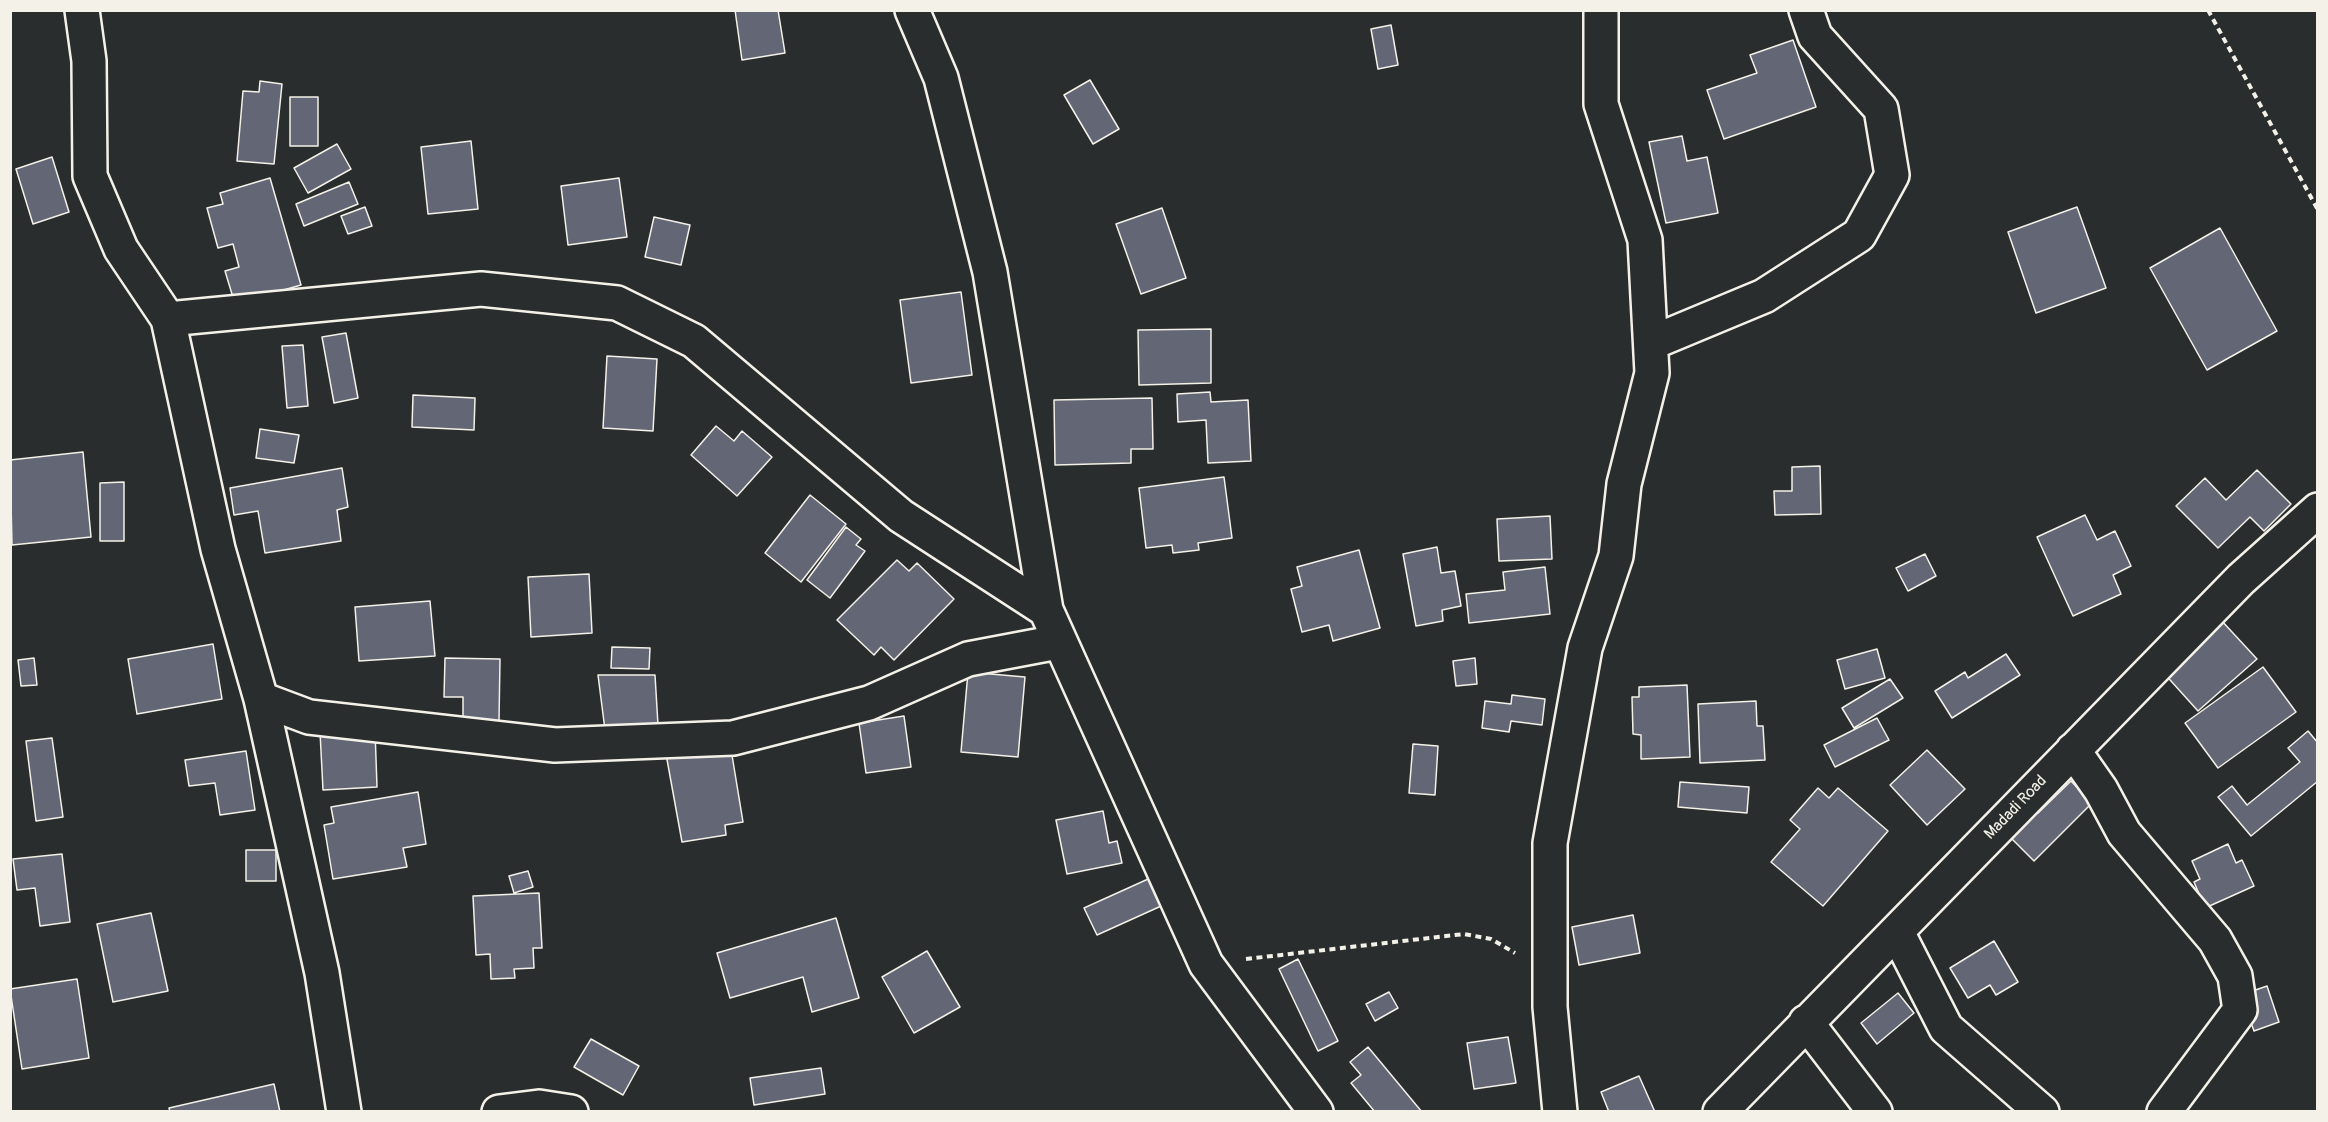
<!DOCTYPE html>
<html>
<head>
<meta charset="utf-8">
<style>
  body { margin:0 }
  #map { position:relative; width:2328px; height:1122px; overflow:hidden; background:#2a2d2e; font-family:Pangolin,sans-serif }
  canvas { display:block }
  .frame { position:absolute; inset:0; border:12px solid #f4f1e8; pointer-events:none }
</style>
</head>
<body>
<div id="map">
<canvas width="2328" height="1122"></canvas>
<div class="frame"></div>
</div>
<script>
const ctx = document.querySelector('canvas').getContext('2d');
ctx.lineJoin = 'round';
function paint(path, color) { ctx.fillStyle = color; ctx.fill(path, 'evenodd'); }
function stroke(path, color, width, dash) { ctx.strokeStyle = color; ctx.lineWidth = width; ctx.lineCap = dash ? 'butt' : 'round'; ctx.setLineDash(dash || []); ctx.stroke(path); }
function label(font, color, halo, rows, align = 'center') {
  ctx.font = font + ' Pangolin,sans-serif'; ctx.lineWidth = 5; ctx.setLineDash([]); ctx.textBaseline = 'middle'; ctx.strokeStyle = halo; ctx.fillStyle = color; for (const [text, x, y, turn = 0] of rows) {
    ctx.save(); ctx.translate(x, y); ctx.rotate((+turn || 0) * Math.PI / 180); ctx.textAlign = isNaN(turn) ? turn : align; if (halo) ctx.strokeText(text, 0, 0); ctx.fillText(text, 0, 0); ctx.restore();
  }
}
const building = new Path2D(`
  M735,10H778L785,53L742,60Z
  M1391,25L1398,65L1378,69L1371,29Z
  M1793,40L1816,107L1724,139L1707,90L1757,73L1750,55Z
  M1090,80L1119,129L1093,144L1064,95Z
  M260,81L282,84L274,164L237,161L243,91L259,92Z
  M290,97H318V146H290Z
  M1682,136L1687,161L1707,157L1718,213L1666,223L1649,142Z
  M471,141L478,209L428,214L421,147Z
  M337,144L351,169L308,193L294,168Z
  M52,157L69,212L33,224L16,169Z
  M270,178L301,285L235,304L225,271L239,267L233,244L218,248L207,208L223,204L220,193Z
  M619,178L627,237L568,245L561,186Z
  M349,182L358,204L304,226L296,204Z
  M365,207L372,226L348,234L341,216Z
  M2077,207L2106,288L2036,313L2008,232Z
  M1162,208L1186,278L1141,294L1116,224Z
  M654,217L690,225L681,265L645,257Z
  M2220,228L2277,331L2207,370L2150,268Z
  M961,292L972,375L911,383L900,300Z
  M1211,329V383L1139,385L1138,330Z
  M346,333L358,398L334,403L322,337Z
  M303,345L308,406L287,408L282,346Z
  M607,356L657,359L653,431L603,428Z
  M1210,392L1211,402L1248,400L1251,461L1208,463L1206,420L1178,422L1177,394Z
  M413,395L475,398L474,430L412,427Z
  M1152,398L1153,449H1131V463L1055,465L1054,400Z
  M716,426L734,441L742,431L772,457L737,496L691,455Z
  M260,429L299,435L294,463L256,458Z
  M83,452L91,537L12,545L10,460Z
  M1820,466L1821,514L1775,515L1774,491H1792V467Z
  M342,468L348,507L337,510L341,541L265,553L258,511L234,515L230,488Z
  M2257,470L2291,504L2264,531L2250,517L2218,548L2176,506L2205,478L2226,500Z
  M1224,477L1232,538L1198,543L1199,550L1173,553L1172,545L1146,548L1139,488Z
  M124,482V541H100V483Z
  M810,495L846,524L801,582L765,553Z
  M2085,515L2097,540L2115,531L2131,566L2113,575L2121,594L2073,616L2037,537Z
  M1550,516L1552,559L1499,561L1497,519Z
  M846,527L861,539L856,545L865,551L830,598L807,580Z
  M1437,547L1441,573L1455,571L1461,606L1442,610L1443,621L1416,626L1403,554Z
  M1359,550L1380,628L1333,641L1329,625L1302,632L1291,589L1302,586L1297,567Z
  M1925,554L1936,576L1908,591L1896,568Z
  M897,560L909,571L917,563L954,599L894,660L881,647L874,655L837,620Z
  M1545,567L1550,614L1469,623L1466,594L1505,590L1503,572Z
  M589,574L592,633L531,637L528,577Z
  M430,601L435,656L359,661L355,607Z
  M2220,619L2257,659L2198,711L2162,671Z
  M213,644L222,699L137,714L128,659Z
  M612,647L650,648L649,669L611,668Z
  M1877,649L1885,678L1845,689L1837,660Z
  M2006,654L2020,675L1952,718L1935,691L1965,672L1968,678Z
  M34,658L37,685L21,686L18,660Z
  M445,658L500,659L499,721L463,720V697H444Z
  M1475,658L1477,684L1456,686L1453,661Z
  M2263,667L2296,712L2218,768L2185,723Z
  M968,672L1025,677L1018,757L961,752Z
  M598,675H655L658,725L605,730Z
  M1890,679L1903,698L1854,728L1842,708Z
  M1687,685L1690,757L1641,759V735L1633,734L1632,697H1639V687Z
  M1512,695L1545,699L1542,725L1511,721L1509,732L1482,728L1485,701L1511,704Z
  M1756,701L1757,726H1763L1765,760L1700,763L1698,704Z
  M904,716L911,767L866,773L859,723Z
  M1877,718L1889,740L1835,767L1824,745Z
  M375,730L377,787L323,790L320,732Z
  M2308,731L2318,743V781L2251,836L2218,797L2232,786L2247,805L2300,762L2288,748Z
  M52,738L63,817L36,821L26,741Z
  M730,743L743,822L725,825L726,835L682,842L666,754Z
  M1413,744L1438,746L1435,795L1409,793Z
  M1927,750L1965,789L1927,825L1890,785Z
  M246,751L255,810L220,815L215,783L189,786L185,760Z
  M2071,781L2092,803L2034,861L2001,828L2027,802L2038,813Z
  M1680,782L1749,787L1747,813L1678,807Z
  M1818,788L1829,798L1838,788L1888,831L1823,906L1771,862L1800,829L1790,820Z
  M418,792L426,844L403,848L407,867L333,879L324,825L334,823L331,807Z
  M1103,811L1109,843L1117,841L1122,863L1067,874L1056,820Z
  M2228,844L2236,863L2242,860L2254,886L2205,908L2194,882L2200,879L2192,861Z
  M246,850H276V881H246Z
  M62,854L70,922L40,926L35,888L17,890L13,859Z
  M528,871L533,887L514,893L509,876Z
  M1157,875L1170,902L1097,935L1084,908Z
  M539,893L542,948H533L534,968L514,969L515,978L491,979L490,954L476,955L473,896Z
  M151,913L168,991L113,1002L97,924Z
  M1633,915L1640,953L1579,965L1572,927Z
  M836,918L859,998L812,1012L803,977L730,998L717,953Z
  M1994,941L2018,982L1996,995L1990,985L1968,998L1950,968Z
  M927,951L960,1007L914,1033L882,977Z
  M1298,959L1338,1041L1318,1051L1279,969Z
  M77,979L89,1058L22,1069L10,989Z
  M2267,986L2279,1022L2254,1031L2241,995Z
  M1389,992L1398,1008L1375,1021L1366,1004Z
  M1898,993L1914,1013L1877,1044L1861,1023Z
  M1508,1037L1516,1083L1474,1089L1467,1043Z
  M591,1039L639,1066L623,1095L574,1067Z
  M1368,1047L1422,1112H1375L1351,1083L1361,1075L1350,1062Z
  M821,1068L825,1094L754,1105L750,1078Z
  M1639,1076L1655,1112H1609L1601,1092Z
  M274,1084L280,1112H170L169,1108Z`);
paint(building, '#636675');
stroke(building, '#f4f1e8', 1.5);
const minor = new Path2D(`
  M82,10L89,61L90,176L121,249L168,319L218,549L261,699L309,717L555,745L733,738L869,703L968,659L1058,642
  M912,10L941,78L990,272L1046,610L1206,964L1316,1112
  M168,319L481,289L617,303L694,341L901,516L1046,610
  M1651,343L1764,296L1859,235L1892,175L1881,109L1815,36L1806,10
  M261,699L322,973L344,1112
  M2073,750L2101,790L2124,833L2215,940L2235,976L2240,1010L2164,1112
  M1897,932L1946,1028L2042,1112
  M1806,1022L1875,1112
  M499,1112L539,1107L571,1112
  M1560,1112L1550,1007V843L1585,648L1616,556L1624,484L1652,373L1645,240L1601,104V10
  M1720,1112L2241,579L2318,510`);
stroke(minor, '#f4f1e8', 38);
stroke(new Path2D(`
  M2208,10L2318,210
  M1246,959L1464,934L1491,939L1515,953`), '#f4f1e8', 4, [6, 4.5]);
stroke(minor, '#2a2d2e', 33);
label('16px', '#f4f1e8', '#2a2d2e', [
  ["Madadi Road",2016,808,-46]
]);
</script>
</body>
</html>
